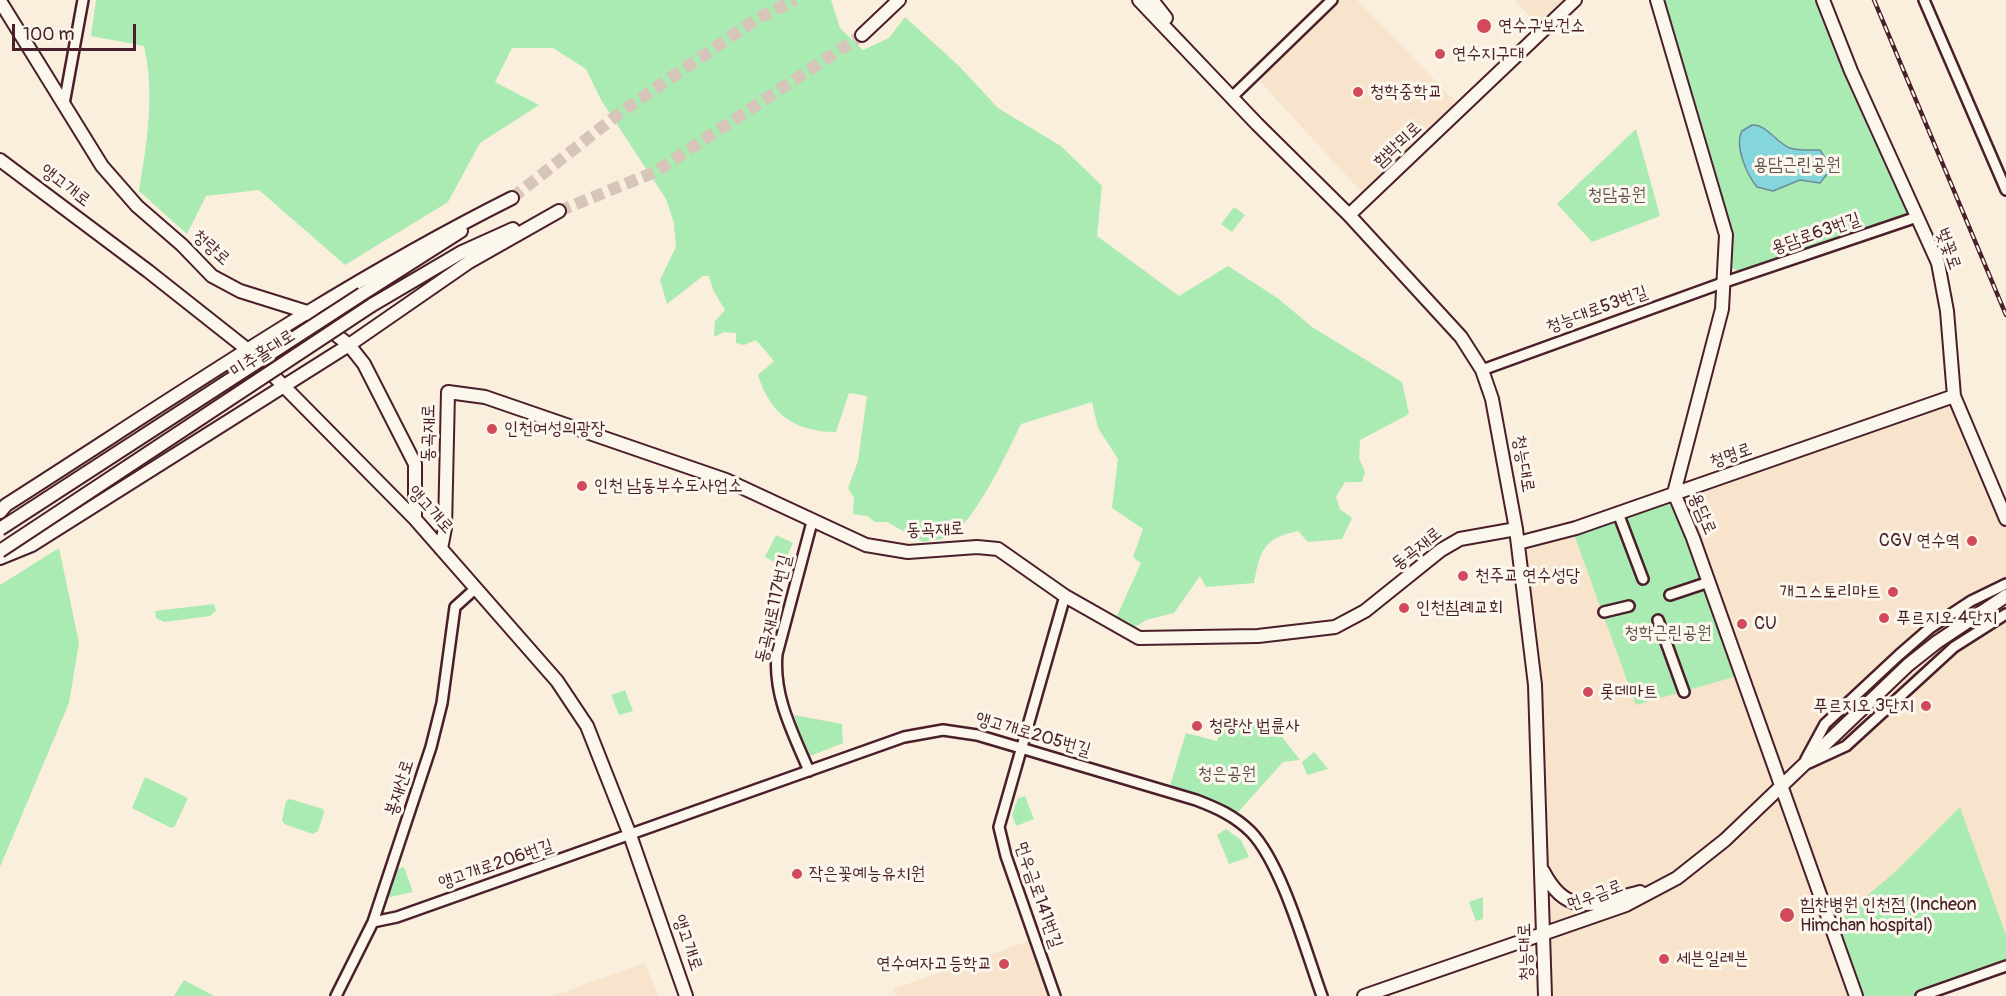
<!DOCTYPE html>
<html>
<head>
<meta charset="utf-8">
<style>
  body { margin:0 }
  #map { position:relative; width:2006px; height:996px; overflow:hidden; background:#faeedd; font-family:Pangolin,sans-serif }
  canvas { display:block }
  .scale { position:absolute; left:12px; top:24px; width:124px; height:27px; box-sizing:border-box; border:3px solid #4a1f2b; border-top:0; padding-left:8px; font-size:18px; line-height:21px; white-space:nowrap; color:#4a1f2b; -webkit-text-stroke:4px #fbf7ec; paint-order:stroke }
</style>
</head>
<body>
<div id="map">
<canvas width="2006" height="996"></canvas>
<div class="scale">100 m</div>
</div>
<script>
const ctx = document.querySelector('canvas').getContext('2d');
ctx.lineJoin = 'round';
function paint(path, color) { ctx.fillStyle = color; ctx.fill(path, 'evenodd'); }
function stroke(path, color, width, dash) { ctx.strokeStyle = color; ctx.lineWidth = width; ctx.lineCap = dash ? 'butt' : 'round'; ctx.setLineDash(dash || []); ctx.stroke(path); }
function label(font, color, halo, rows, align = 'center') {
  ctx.font = font + ' Pangolin,"Poor Story",sans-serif'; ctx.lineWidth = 6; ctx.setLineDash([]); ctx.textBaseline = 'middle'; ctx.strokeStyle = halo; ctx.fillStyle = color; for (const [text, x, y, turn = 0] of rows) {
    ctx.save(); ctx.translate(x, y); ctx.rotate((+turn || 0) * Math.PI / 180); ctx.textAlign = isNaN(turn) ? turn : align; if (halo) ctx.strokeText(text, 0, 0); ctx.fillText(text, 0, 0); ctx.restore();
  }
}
paint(new Path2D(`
  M1332,0H1357L1463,109L1367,198L1254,75Z
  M1514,0H1575L1543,31Z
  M1954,396L2006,519V967L1925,996H1545L1540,820L1518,543Z
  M1035,939L1055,996H896L893,989Z
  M645,963L658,996H552Z`), '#f8e4cc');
paint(new Path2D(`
  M96,0H831L840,28L863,50L889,38L905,17L959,66L998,108L1061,146L1102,186L1097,236L1179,296L1228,266L1279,299L1312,327L1402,382L1409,414L1360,440L1359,458L1365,472L1362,482H1345L1336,497L1340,509L1352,518L1342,539L1308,542L1298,531C1263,538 1260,551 1254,583L1206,587L1200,576L1174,613L1146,620L1132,629L1116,618L1141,563L1133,557L1143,529L1112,508L1118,459L1098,428L1092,402L1021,424C1008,451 975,522 950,536C943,540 931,540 923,542L887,522H875L867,516L853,514L854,498L848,488L858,461L867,396L849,393L836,432C795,432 770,414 758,375L774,361L756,340L744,345L736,343V333L724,332L714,337L715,321L725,310L713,290L709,276H703L667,304L660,280L676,247L674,223L666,199L601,100L586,69L553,48H512L495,82L539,105L480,143L448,202L345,265L259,190L206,196L187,234L139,191C147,142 155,95 144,46L91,36Z
  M1657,0H1823L1917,217L1745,275L1725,264L1726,239Z
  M1636,129L1660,216L1592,242L1557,204Z
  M1234,207L1245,215L1232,232L1221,224Z
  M1674,493L1741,675L1636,705L1572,529Z
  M776,535L793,543L782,566L765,557Z
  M59,548L79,643L69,703L0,867V585Z
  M214,604L216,611L210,616L164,622L156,618L155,611Z
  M625,690L633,711L619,715L611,695Z
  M794,715L842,724L843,743L808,757Z
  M1224,721L1272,724L1300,760L1283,762L1233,818L1168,792L1186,733L1217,741Z
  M1314,752L1328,769L1307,775L1302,762Z
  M145,777L188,798L175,826L171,828L132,808Z
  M1025,796L1034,819L1016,826L1012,815L1018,798Z
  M290,799L323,809L324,813L318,831L313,834L284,824L282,820L286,801Z
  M1960,807L2006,935V966L1921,996H1856L1831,926L1894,873Z
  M1226,829L1241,840L1249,857L1229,864L1217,835Z
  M404,867L413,892L390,897L386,894L397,869Z
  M1483,897V919L1476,921L1469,902Z
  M184,980L214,996H174Z`), '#aaebb3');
const water = new Path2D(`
  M1752,125C1767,124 1776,143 1790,148C1799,151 1811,150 1820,150L1832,168L1820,183L1800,180L1773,191L1757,187C1747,175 1734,146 1742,131Z`);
paint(water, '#84d5dc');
stroke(water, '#6d8c95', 1.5);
stroke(new Path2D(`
  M512,198L621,112L758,18L795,0
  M559,211L655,172L862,35`), '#d7c5b9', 12, [12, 6]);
const street = new Path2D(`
  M1924,0L2006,190
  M1232,97L1332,0
  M64,104L83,0
  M1482,370L1725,282L1917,217
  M1618,513L1643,579
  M1670,595L1709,582
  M1604,612L1629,606
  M1658,620L1684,692
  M1806,759L1825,724L1899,655L1930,628L1971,601L2006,584
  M1809,763L1846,746L1954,647L2006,614
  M809,771C793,733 773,696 777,654L812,522
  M373,922L397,917L904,737L943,730L977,735L1196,800C1217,808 1235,816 1251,832C1282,864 1306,952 1322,996
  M336,996L373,922L431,747L442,703L455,607L476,588
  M1055,996L1006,856L999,827L1065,596
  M1921,996L2006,966`);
const secondary = new Path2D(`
  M1139,0L1257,124L1349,215L1461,337L1482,370L1492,399L1516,529L1535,685L1545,996
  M1152,0L1166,18
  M1657,0L1726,235L1722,309L1674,493L1693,538L1856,996
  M1823,0L1851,71L1938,263L1947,311L1954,396L2006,519
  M0,1L102,166L137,206L182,245L212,276L240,291L307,312L349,345L364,364L415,464V519
  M862,35L899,0
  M0,160L148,271L248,350L415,519L557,681L587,726L630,835L686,996
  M1349,215L1575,0
  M362,294L461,231
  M372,305L462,252L513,229
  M0,512L6,505C172,399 336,286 512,198
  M1518,543L1576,528L1954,396
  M441,549L445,528L448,392L485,397L726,480L866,545L908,552L977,547L998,549L1065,596L1139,638L1258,636L1335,627L1365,611L1441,550L1460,539L1516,529
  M0,558L32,545L349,345L469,262L559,211
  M1543,871C1568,920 1596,903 1640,892
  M1364,996L1626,905L1677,878L1725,840L1908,665L1937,642L2006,596`);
stroke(street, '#4a1f2b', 14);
stroke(secondary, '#4a1f2b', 16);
stroke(street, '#fbf7ec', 9);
stroke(secondary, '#fbf7ec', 12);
const rail = new Path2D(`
  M1874,0L2006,315`);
stroke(rail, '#4a1f2b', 4.5);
stroke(rail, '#fbf7ec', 2, [7]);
const secondaryBridge = new Path2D(`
  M0,529L362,294
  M0,551L372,305`);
stroke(secondaryBridge, '#4a1f2b', 16, []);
stroke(secondaryBridge, '#fbf7ec', 12);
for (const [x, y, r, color] of [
  [1484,26,8,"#d1495b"],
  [1440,54,6,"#d1495b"],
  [1358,92,6,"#d1495b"],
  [492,429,6,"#d1495b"],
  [582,486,6,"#d1495b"],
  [1972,541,6,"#d1495b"],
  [1463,576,6,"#d1495b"],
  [1893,592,6,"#d1495b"],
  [1404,608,6,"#d1495b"],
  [1884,618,6,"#d1495b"],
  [1742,624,6,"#d1495b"],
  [1588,692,6,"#d1495b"],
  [1926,706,6,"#d1495b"],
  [1197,726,6,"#d1495b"],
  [797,874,6,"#d1495b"],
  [1787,915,8,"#d1495b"],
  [1664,959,6,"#d1495b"],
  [1004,964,6,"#d1495b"]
]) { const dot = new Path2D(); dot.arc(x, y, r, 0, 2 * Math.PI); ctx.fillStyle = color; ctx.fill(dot); stroke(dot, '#fbf7ec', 2); }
label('18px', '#4a1f2b', '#fbf7ec', [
  ["연수구보건소",1498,26],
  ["연수지구대",1452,54],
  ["청학중학교",1370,92],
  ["인천여성의광장",504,429],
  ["인천 남동부수도사업소",594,486],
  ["CGV 연수역",1960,541,"right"],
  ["천주교 연수성당",1475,576],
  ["개그스토리마트",1881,592,"right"],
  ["인천침례교회",1416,608],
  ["푸르지오 4단지",1896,618],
  ["CU",1754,624],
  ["롯데마트",1600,692],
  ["푸르지오 3단지",1914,706,"right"],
  ["청량산 법륜사",1209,726],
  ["작은꽃예능유치원",809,874],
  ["힘찬병원 인천점 (Incheon",1800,905],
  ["Himchan hospital)",1800,926],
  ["세븐일레븐",1676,959],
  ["연수여자고등학교",992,964,"right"]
], 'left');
label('18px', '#4a1f2b', '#fbf7ec', [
  ["함박뫼로",1398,145,-43],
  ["앵고개로",65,186,37],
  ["용담로63번길",1816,234,-19],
  ["청량로",211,248,42],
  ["벚꽃로",1948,249,71],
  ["청능대로53번길",1597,310,-20],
  ["미추홀대로",263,354,-33],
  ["동곡재로",429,433,-89],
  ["청명로",1731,456,-19],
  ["청능대로",1523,464,80],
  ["앵고개로",430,510,47],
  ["용담로",1702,514,67],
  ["동곡재로",935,530,-2],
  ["동곡재로",1417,549,-38],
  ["동곡재로117번길",774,609,-77],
  ["앵고개로205번길",1033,735,16],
  ["봉재산로",400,788,-72],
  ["앵고개로206번길",496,865,-19],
  ["먼우금로141번길",1038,895,71],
  ["먼우금로",1595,896,-21],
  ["앵고개로",687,943,71],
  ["청능대로",1526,952,-92]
]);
label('18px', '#62524d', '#fbf7ec', [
  ["용담근린공원",1797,165],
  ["청담공원",1617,195],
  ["청학근린공원",1668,633],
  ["청은공원",1227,774]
]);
</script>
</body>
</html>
